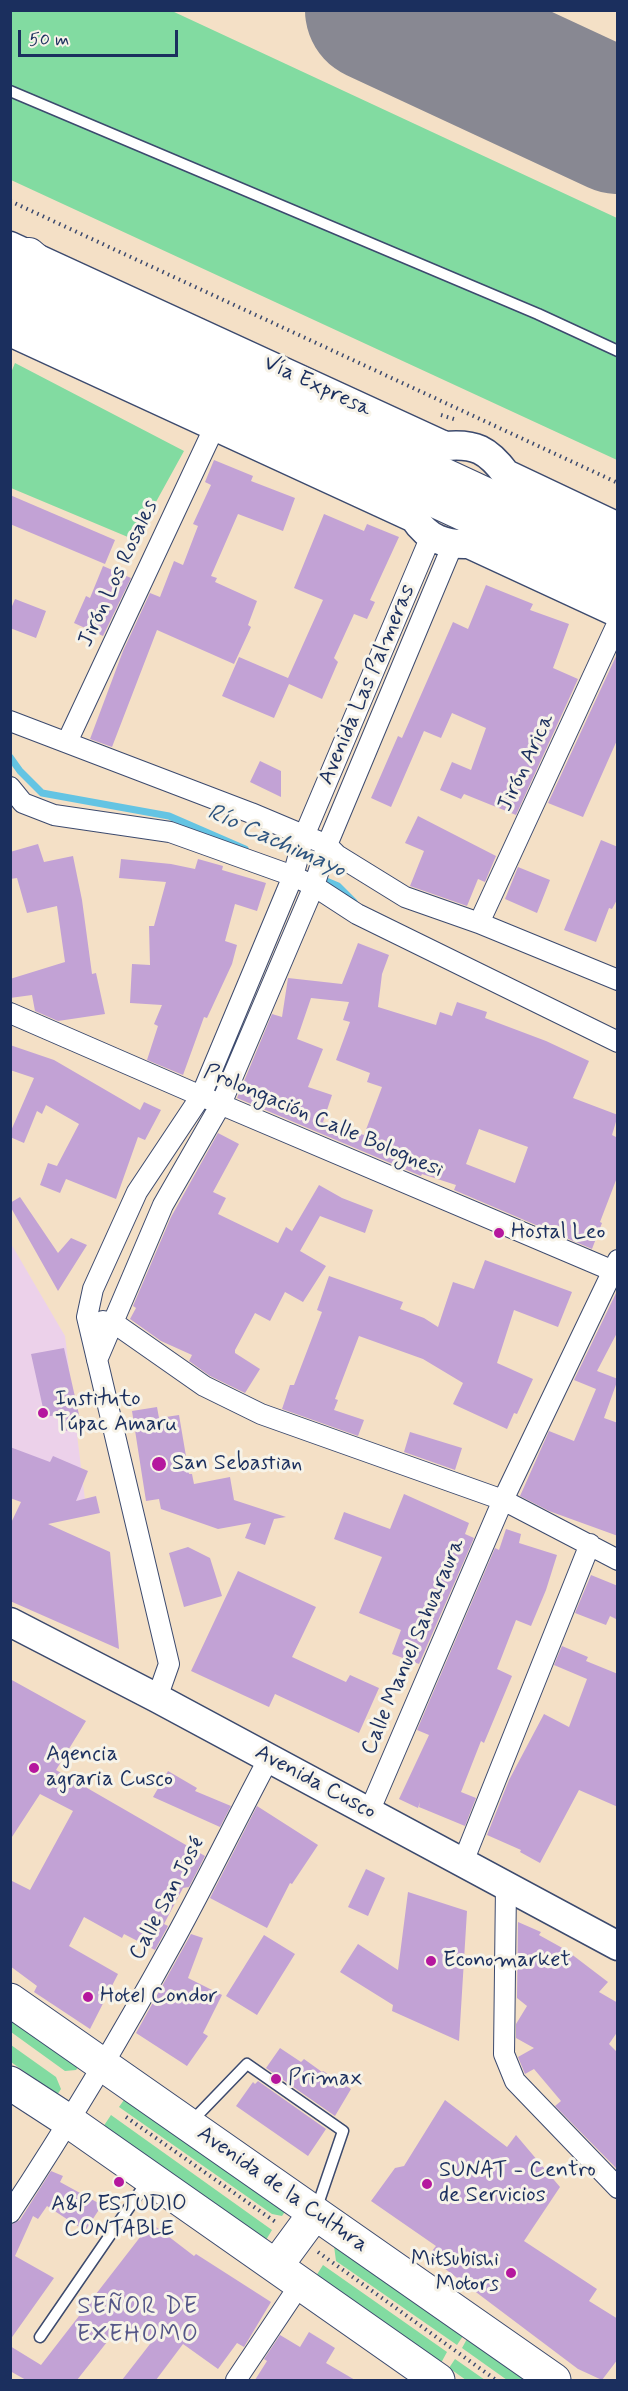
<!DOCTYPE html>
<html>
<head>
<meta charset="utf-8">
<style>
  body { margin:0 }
  #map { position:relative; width:628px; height:2391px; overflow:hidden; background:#f4e0c6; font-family:Mynerve,sans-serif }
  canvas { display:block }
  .frame { position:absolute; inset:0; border:12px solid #1b2f5e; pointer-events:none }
  .scale { position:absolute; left:18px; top:30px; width:160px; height:27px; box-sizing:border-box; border:3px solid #1b2f5e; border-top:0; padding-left:8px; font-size:18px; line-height:21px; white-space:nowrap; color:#1b2f5e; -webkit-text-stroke:4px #f7f3e8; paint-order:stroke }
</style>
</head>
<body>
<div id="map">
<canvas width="628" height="2391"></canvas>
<div class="frame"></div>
<div class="scale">50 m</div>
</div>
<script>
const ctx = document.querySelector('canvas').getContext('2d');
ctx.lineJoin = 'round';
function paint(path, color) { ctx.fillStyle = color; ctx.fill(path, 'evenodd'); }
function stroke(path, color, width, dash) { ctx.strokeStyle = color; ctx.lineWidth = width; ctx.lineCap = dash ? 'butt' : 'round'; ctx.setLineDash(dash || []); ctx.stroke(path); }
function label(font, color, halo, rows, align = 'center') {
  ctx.font = font + ' Mynerve,sans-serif'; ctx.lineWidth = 6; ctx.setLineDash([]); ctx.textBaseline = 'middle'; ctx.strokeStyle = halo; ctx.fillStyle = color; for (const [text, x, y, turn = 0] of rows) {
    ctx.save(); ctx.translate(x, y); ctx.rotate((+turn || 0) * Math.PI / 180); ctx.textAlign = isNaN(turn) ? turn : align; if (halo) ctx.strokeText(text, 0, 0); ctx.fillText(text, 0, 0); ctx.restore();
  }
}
paint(new Path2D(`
  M10,1242L65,1336L87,1516L11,1490Z`), '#ecd1ea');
paint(new Path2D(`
  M11,11H172L617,218V460L11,180Z
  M15,363L184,451L135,540L11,488L10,375Z
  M11,2017L79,2066L76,2070L65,2071L11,2032Z
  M11,2045L56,2077L61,2089L57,2095L11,2062Z
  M126,2097L286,2210L282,2216L272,2214L119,2107Z
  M111,2115L272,2230L266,2240L103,2127Z
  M334,2246L463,2336L457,2345L336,2261Z
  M323,2265L447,2352L441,2363L316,2276Z
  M467,2339L526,2380H507L462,2348Z
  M455,2359L485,2380H466L449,2368Z`), '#82dba1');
stroke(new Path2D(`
  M10,757L20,771L42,793L169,816L245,849
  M319,878L338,886L354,902`), '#64c4e3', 7);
stroke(new Path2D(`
  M377,10L618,122`), '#888892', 144);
paint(new Path2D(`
  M214,460L253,476L251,481L295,498L283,531L238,514L211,576L217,578L215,582L257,601L248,625L251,627L234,664L157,630L112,747L90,739L123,651L150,593L160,597L174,561L183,565L198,526L193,524L211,485L205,482Z
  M10,495L115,540L105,564L10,524Z
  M324,514L364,531L367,524L399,537L370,600L375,602L367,619L354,614L334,658L338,662L322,699L289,684L274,718L222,696L239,657L288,678L323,600L294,588Z
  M103,566L131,578L103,636L74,623L86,596L90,598Z
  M486,585L533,604L530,610L569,624L553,668L578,679L516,815L464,794L461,799L440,790L452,762L471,770L486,728L452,713L441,738L424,731L391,807L371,798L398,736L402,738L453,622L468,629Z
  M15,599L46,611L36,638L10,628V611Z
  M618,652V738L583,817L548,803Z
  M260,761L281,771V797L250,782Z
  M418,816L496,856L485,882L478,879L467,906L410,886L424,851L405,843Z
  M601,840L618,847V898L612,909L609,908L596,942L564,930Z
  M38,844L44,862L73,856L82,900L92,974L96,973L105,1014L58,1021L35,1011L32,995L10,998V979L65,962L57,906L27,913L17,878L10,879V852Z
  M121,859L171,864L195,869L198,859L223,866L222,870L266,883L257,911L235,904L225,941L237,945L232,964L207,1018L204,1017L183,1075L147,1060L158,1026L154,1024L162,1005L130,1003L132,964L150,965L149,926H154L166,882L119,878Z
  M518,867L550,880L537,913L505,899Z
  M358,943L389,955L382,974L378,1007L436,1025L440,1012L452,1016L457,1002L487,1012L485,1018L546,1041L589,1061L573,1098L618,1115L612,1135L618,1138V1175L600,1222L602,1223L592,1249L454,1190L456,1185L422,1174L421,1176L237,1098L272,1014L282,1017L288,978L342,984ZM311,998L349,1002L343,1020L350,1022L336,1060L370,1073L367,1082L382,1087L364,1135L323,1122L332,1095L308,1087L323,1049L297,1039ZM479,1129L528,1147L515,1183L466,1164Z
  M10,1045L54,1060L140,1110L144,1102L161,1110L145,1140L138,1137L116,1199L66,1179L60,1193L40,1185L48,1163L57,1166L79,1124L46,1105L42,1114L37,1111L24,1143L10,1137V1133L34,1078L10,1070Z
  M218,1133L239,1144L213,1192L226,1198L218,1214L278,1243L286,1227L292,1231L319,1185L342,1198L373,1210L365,1233L320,1216L300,1251L326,1266L303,1302L285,1292L270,1321L255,1313L235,1350V1353L260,1369L245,1393L210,1376L189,1361L192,1355L161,1341L130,1319L136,1308L133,1306L171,1217Z
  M20,1197L58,1253L71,1238L87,1245L58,1291L10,1206V1203Z
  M485,1260L572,1292L558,1327L514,1310L497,1363L533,1379L517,1414L514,1413L507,1429L453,1404L463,1383L423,1359L359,1336L335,1399L338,1400L334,1410L364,1420L358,1436L282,1409L290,1385H294L322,1312L317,1310L329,1276L403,1302L400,1309L424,1318L438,1327L453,1282L474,1289Z
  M618,1289V1331L597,1371L618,1379L604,1418L618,1423V1536L549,1511L520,1496L549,1431L574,1441L596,1389L574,1380Z
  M64,1348L82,1428L65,1431L61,1414L45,1417L31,1354Z
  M157,1407L159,1418L179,1415L189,1474H192L194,1484L230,1477L234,1500L286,1517L274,1519L265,1545L245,1538L251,1523L218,1529L161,1509L159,1499L146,1501L132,1411Z
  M410,1432L462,1448L455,1470L404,1452Z
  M10,1447L50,1462L53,1456L88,1471L76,1501L96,1496L100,1513L48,1524L110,1552L119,1649L10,1601V1525L21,1502L10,1498Z
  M404,1494L469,1523L465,1534L474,1538L419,1664L392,1654L401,1630L359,1613L382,1557L334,1539L344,1512L390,1529Z
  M506,1529L521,1534L519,1543L557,1555L546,1590L531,1626L516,1620L497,1669L512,1676L484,1743L481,1741L461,1792L476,1798L465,1826L419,1807L420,1802L418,1808L399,1799L429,1735L417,1730L495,1548L499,1550Z
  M188,1547L210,1558L222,1596L184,1607L169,1553Z
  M238,1571L316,1607L292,1657L346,1682L350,1675L379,1688L359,1733L275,1694L269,1707L191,1671Z
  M591,1575L618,1586V1620L610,1616L606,1625L575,1613Z
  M562,1646L588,1657L586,1661L618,1674V1807L579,1790L540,1863L520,1852L521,1850L487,1835L509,1780L544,1714L569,1727L587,1679L554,1665Z
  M10,1679L86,1721L56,1770L205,1856L189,1887L183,1888L164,1924L168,1926L155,1950L124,1934L122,1938L84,1917L69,1946L118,1974L90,2029L34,1992L37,1986L10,1966V1880L30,1890L73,1811L40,1794L10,1840Z
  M168,1771L197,1788L195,1791L231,1806L220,1827L153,1797Z
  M257,1806L318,1845L292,1884L290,1883L267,1928L210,1898Z
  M366,1869L385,1878L368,1916L348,1907Z
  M408,1892L467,1911L459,2041L392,2011L393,2005L340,1972L358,1944L398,1970Z
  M518,1922L541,1932L539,1935L566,1950L608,1982L599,1992L618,2003V2031L609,2044L618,2053V2170L555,2106L561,2101L534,2069L525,2074L518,2057L534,2048L516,2038V2024L527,2006L517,1998Z
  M191,1934L203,1938L188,1978L222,1995L203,2033L208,2036L187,2066L136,2033Z
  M264,1935L295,1954L257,2015L226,1996Z
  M280,2048L301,2062L304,2059L322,2072L323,2071L351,2089L335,2116L266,2068Z
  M258,2081L326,2129L308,2156L236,2106L253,2082L255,2084Z
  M445,2100L507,2147L516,2135L560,2187L524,2241L597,2289L589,2301L618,2319V2359L602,2380L578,2369L428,2256L436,2246L371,2201L395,2168L404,2166Z
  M51,2171L63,2176L60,2182L102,2205L85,2231L47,2206L38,2219L33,2216L15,2256L54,2278L10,2340V2225L20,2220Z
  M151,2223L194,2256L196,2254L271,2302L244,2347L237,2343L218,2369L183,2344L156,2380H122L150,2344L122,2323L77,2380H26L10,2371V2346L41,2365Z
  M309,2332L335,2348L326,2363L355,2380H255L267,2361L264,2359L280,2335L300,2347Z`), '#c2a2d5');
const lane = new Path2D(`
  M10,91L538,314L618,351
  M191,2122L247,2064L343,2131L316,2210
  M40,2337L148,2180`);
const street = new Path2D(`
  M10,721L251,813L327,845L337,855L405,897L479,923L618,980
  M67,742L215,426
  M10,787L23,803L54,815L170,832L293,876L314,886L357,914L618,1042
  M479,923L618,622
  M10,1013L201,1096L618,1273
  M103,1321L114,1323L204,1386L261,1414L503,1500L618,1560
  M97,1360L163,1205L221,1104L314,886L327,845L453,544
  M157,1698L169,1664L87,1317L93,1289L137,1192L201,1096L293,876L304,836L431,536
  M369,1812L503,1500L618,1260
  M463,1862L590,1544
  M506,1886L504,2054L515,2081L618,2188
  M10,2213C69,2124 123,2033 174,1940C207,1880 237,1818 269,1758
  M236,2380L301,2283`);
const secondary = new Path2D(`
  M10,246L445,446C475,443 488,450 506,474L618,527
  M10,332L414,518C428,539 445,545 469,544L618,613
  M10,1622L157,1698L618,1946`);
const primary = new Path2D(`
  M29,254L70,289
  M10,273L618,555
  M10,305L618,586`);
const highway = new Path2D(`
  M10,2000L554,2380
  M10,2083L70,2122L438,2380
  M276,2266L315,2213`);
stroke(lane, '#3c4a6e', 13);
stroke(street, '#3c4a6e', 22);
stroke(secondary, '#3c4a6e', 31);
stroke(primary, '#3c4a6e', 34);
stroke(highway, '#3c4a6e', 35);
stroke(new Path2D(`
  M10,201L618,483
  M441,415L457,420
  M126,2117L277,2223
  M318,2252L496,2380`), '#3c4a6e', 4, [1.5, 4.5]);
stroke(lane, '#fff', 10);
stroke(street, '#fff', 20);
stroke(secondary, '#fff', 28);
stroke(primary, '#fff', 32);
stroke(highway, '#fff', 33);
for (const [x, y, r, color] of [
  [499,1233,6,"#b5179e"],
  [43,1413,6,"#b5179e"],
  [159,1464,8,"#b5179e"],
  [34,1768,6,"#b5179e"],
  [431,1961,6,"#b5179e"],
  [88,1997,6,"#b5179e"],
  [276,2079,6,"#b5179e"],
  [119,2182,6,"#b5179e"],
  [427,2184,6,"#b5179e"],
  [511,2273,6,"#b5179e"]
]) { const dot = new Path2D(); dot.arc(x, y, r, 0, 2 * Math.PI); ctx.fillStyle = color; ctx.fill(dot); stroke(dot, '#f7f3e8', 2); }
label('22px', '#1b2f5e', '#f7f3e8', [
  ["Vía Expresa",317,387,25],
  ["Jirón Los Rosales",119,574,-65],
  ["Avenida Las Palmeras",368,685,-67],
  ["Jirón Arica",527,763,-65],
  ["Prolongación Calle Bolognesi",323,1122,23],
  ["Calle Manuel Sahuaraura",414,1647,-67],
  ["Avenida Cusco",315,1783,28],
  ["Calle San José",168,1899,-62],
  ["Avenida de la Cultura",282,2190,35]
]);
label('22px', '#1b2f5e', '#f7f3e8', [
  ["Hostal Leo",511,1233],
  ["Instituto",55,1400],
  ["Túpac Amaru",55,1425],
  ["San Sebastian",172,1464],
  ["Agencia",46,1755],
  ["agraria Cusco",46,1780],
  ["Economarket",443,1961],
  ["Hotel Condor",100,1997],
  ["Primax",288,2079],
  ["SUNAT - Centro",439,2171],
  ["de Servicios",439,2196],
  ["A&P ESTUDIO",119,2205,"center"],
  ["CONTABLE",119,2230,"center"],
  ["Mitsubishi",499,2260,"right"],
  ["Motors",499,2285,"right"]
], 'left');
label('italic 24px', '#2d547f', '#f7f3e8', [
  ["Río Cachimayo",276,842,24]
]);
ctx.letterSpacing = '1.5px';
label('24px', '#555788', '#f7f3e8', [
  ["SEÑOR DE",138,2308],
  ["EXEHOMO",138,2336]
]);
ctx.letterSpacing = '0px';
</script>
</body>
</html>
